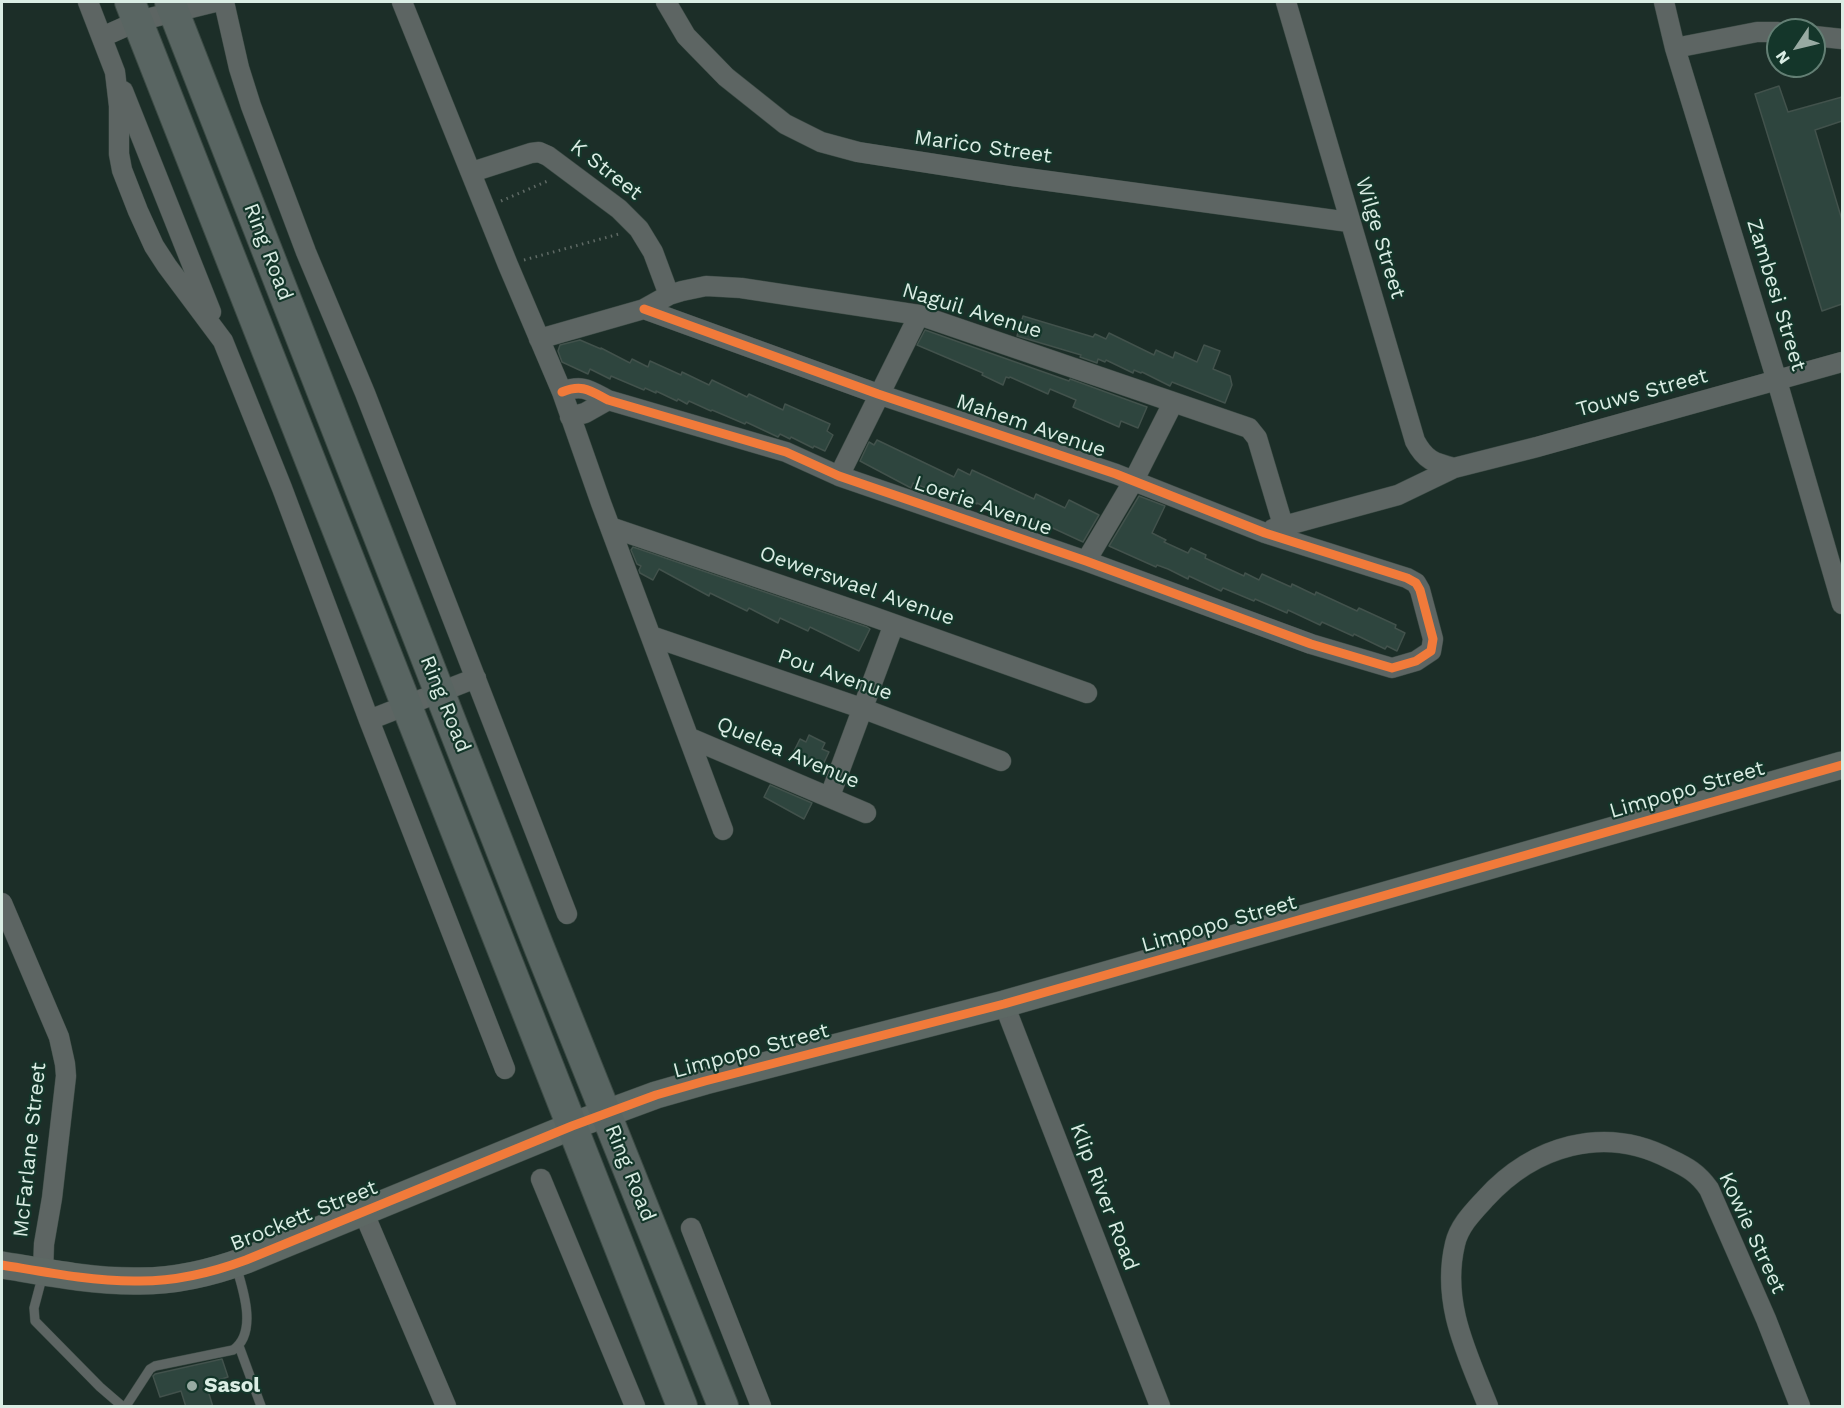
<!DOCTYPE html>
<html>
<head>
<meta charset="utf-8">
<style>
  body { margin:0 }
  #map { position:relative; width:1844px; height:1408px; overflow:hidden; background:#1c2e28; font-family:"Work Sans",sans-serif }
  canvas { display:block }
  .frame { position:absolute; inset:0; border:3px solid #daede4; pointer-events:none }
  .north { position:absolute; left:1766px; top:18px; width:60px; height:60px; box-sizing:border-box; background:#14362a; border:2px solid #637f74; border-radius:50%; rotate:235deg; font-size:16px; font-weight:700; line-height:24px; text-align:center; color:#daede4 }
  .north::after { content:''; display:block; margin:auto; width:21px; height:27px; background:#98aaa2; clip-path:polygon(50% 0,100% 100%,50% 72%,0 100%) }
</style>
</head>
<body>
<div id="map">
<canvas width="1844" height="1408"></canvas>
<div class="frame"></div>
<div class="north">N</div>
</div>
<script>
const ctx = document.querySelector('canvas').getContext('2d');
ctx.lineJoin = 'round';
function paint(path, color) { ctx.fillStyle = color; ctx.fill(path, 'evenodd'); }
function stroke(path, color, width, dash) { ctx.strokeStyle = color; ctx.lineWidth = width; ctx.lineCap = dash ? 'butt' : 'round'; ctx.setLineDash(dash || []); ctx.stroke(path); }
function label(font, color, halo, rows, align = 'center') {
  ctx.font = font + ' "Work Sans",sans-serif'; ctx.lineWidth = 4.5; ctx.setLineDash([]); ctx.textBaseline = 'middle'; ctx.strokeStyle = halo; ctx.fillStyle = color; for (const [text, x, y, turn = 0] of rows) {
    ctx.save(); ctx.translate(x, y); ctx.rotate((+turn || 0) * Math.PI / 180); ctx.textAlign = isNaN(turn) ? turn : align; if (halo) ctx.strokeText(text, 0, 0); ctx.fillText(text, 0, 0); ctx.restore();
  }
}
const building = new Path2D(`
  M1779,86L1788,112L1842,97V121L1815,130L1842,220V304L1822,311L1755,94Z
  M1023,316L1093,337L1095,334L1106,339L1109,333L1154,355L1156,350L1173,358L1175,352L1197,362L1204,345L1220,351L1213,369L1230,376L1232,385L1225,403L1172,382L1170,386L1142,372L1141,373L1134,370L1133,373L1106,360L1105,362L1098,359L1097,363L1080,357L1081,355L1017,336Z
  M925,330L1069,381L1070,379L1147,407L1138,428L1121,421L1119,427L1073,407L1076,400L1050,389L1048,394L1010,377L1009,378L1006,377L1003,385L982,375L983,373L917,345Z
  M580,340L601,349V348L630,363L632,359L648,367L650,361L681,375L682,372L709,385L712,380L747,397L749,394L783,410L785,404L830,424L827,431L833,435L825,451L814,446L813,448L791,437L790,439L780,434L778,437L746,422L745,424L712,410L711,411L689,401L687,404L678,399L677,401L656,391V393L645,388L644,390L611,376L610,379L590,369L588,374L562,362L558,351L560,345Z
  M877,440L954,477L958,469L970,475L972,470L1034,499L1036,494L1065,508L1069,500L1099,515L1083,542L1044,524L1042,528L1011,514L1010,516L1000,511L999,513L977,503V504L966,499L965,501L946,491L944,495L913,483L911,488L860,461L869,442L874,445Z
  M1139,496L1165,506L1152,533L1166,540L1164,542L1188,553L1191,548L1206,555L1205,558L1244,576L1245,573L1259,580L1262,574L1291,587L1292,584L1315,595L1316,592L1357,611L1359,608L1396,625L1395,628L1405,633L1397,651L1387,646L1385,649L1354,634L1353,636L1322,622L1320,625L1288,610L1287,613L1255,599L1254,601L1223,588L1221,591L1189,576L1188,579L1168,569L1157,565L1156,567L1109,546Z
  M633,547L867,627L870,629L859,651L810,627L808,631L780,618L778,623L749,608L747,611L710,593L709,596L659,569L653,580L640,573L639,570L641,566L637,564L631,550Z
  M809,735L825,743L822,749L829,752L820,771L791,757L800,739L806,742Z
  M770,785L812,803L804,819L764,797Z
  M222,1359L228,1377L206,1384L213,1407H186L181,1391L160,1397L153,1376L155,1374Z`);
paint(building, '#2e453e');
stroke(building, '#42524c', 1.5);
const lane = new Path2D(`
  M43,1274L34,1308L35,1321L100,1387L122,1406
  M239,1346L261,1406
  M126,1406L150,1369L155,1366L233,1350C258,1333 243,1289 236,1266`);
const street = new Path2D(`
  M88,2L115,72L119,106V154L122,170L138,211L154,246L167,266L223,341L282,488L369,720L505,1069
  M224,2L239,68L251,106L306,252L365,393L567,914
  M402,2L508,265L562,392L601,503L723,830
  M666,2L686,36L726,77L785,124L821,142L858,152L1012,176L1349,222
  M1286,2L1415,441C1425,460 1434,463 1454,468
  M1664,2L1675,48L1777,381L1842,604
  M1814,36L1842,39
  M102,37L138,21L215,2
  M1675,48L1757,32H1778
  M123,91L211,312
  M472,172L531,153L539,152L548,156L619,209L639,229L653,252L669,295
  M539,339L644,309L669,295L682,291L706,286L741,288L919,315L1249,428L1257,438L1283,525
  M562,392C582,384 589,390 608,400L786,452L839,476L1086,561L1311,644L1392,668L1416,661L1431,651L1433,639L1420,590L1416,583L1407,578L1265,533L1116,474L878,394L644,309
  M570,417L585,413L608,400
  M839,476L919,315
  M610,527L871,616L1087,693
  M1273,529L1398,495L1454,468L1537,447L1842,362
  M1086,561L1134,480L1173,403
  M651,636L864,709L1001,761
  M369,720L476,678
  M690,738L866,813
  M830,796L894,624
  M2,903L59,1037L65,1064L66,1076L52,1198L44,1244L43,1271
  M1004,1004L1160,1406
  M541,1179L635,1406
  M363,1211L446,1406
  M691,1228L761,1406
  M1488,1406C1467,1353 1441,1303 1455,1244C1459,1226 1473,1212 1485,1199C1533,1146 1604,1124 1670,1159C1687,1167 1698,1173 1709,1189L1766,1319L1800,1406`);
const secondary = new Path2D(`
  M2,1265C45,1272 90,1281 134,1281C171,1282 211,1273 246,1260L572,1126L656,1095L705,1081L1004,1004L1842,765`);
const primary = new Path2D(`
  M130,2L682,1406
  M170,2L539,947L723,1406`);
stroke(lane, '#3c4b45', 10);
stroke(street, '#3c4b45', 21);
stroke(secondary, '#3c4b45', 28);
stroke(primary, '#3c4b45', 32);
stroke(new Path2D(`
  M501,201L550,180
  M524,260L619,234`), '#5f6a65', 3, [1.5, 4.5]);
stroke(lane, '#5d6563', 9);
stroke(street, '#5d6563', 20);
stroke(secondary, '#5d6864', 27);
stroke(primary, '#596562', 30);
stroke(new Path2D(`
  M562,392C582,384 589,390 608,400L786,452L839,476L1086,561L1311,644L1392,668L1416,661L1431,651L1433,639L1420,590L1416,583L1407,578L1265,533L1116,474L878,394L644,309
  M2,1265C45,1272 90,1281 134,1281C171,1282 211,1273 246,1260L572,1126L656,1095L705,1081L1004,1004L1842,765`), '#f17a3a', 9);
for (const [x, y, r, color] of [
  [192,1386,6,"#98aaa2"]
]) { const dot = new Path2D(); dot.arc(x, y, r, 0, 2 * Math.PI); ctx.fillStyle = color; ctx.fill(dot); stroke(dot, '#14362a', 2); }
label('21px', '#daede4', '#14362a', [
  ["Marico Street",983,147,8],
  ["K Street",606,170,38],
  ["Wilge Street",1380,238,73],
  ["Ring Road",268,252,69],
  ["Zambesi Street",1776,295,73],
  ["Naguil Avenue",972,311,17],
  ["Touws Street",1642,393,-15],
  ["Mahem Avenue",1031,426,19],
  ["Loerie Avenue",983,506,19],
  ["Oewerswael Avenue",857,586,19],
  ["Pou Avenue",835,675,19],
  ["Ring Road",445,704,68],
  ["Quelea Avenue",788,753,23],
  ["Limpopo Street",1687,790,-16],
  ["Limpopo Street",1219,924,-16],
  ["Limpopo Street",751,1051,-15],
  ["McFarlane Street",30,1150,-84],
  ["Ring Road",630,1173,68],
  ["Klip River Road",1104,1197,69],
  ["Brockett Street",304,1216,-22],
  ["Kowie Street",1752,1233,65]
]);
label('bold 21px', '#daede4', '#14362a', [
  ["Sasol",204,1386]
], 'left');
</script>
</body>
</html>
